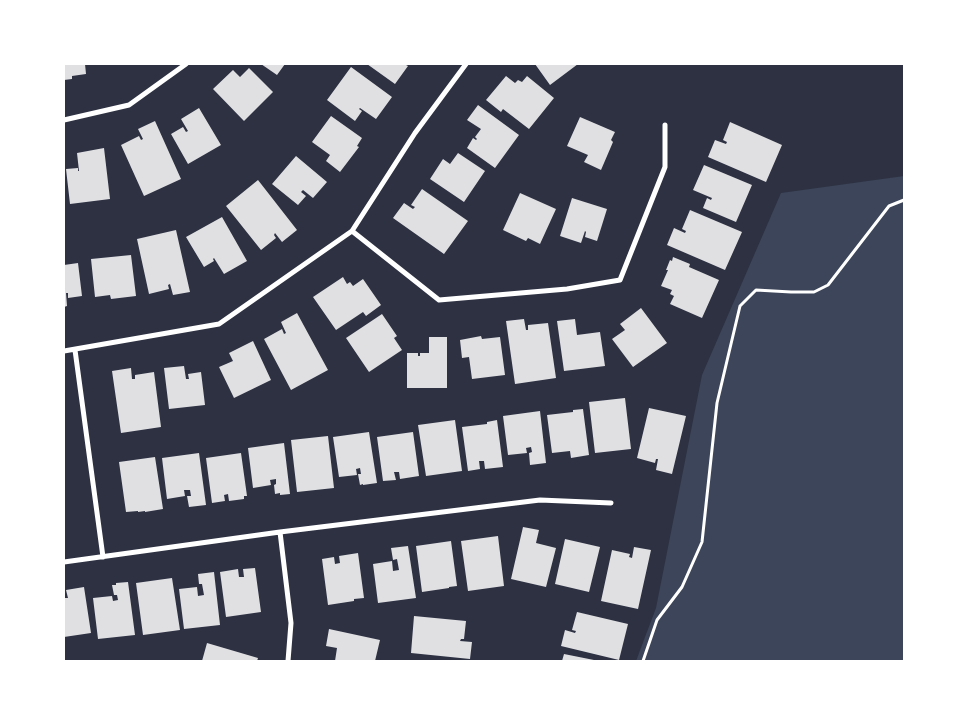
<!DOCTYPE html>
<html>
<head>
<meta charset="utf-8">
<style>
  body { margin:0 }
  #map { position:relative; width:968px; height:725px; overflow:hidden; background:#2d3142; font-family:"Crimson Pro",serif }
  canvas { display:block }
  .frame { position:absolute; inset:0; border:65px solid #fff; pointer-events:none }
</style>
</head>
<body>
<div id="map">
<canvas width="968" height="725"></canvas>
<div class="frame"></div>
</div>
<script>
const ctx = document.querySelector('canvas').getContext('2d');
ctx.lineJoin = 'round';
function paint(path, color) { ctx.fillStyle = color; ctx.fill(path, 'evenodd'); }
function stroke(path, color, width, dash) { ctx.strokeStyle = color; ctx.lineWidth = width; ctx.lineCap = dash ? 'butt' : 'round'; ctx.setLineDash(dash || []); ctx.stroke(path); }
paint(new Path2D(`
  M904,176V661H636L656,608L702,375L781,193Z`), '#3c4559');
paint(new Path2D(`
  M64,64H85L86,74L72,76V79L64,80Z
  M261,64H285L277,75Z
  M367,64H404L408,66L395,84Z
  M535,64H578L550,85Z
  M351,67L392,97L376,119L360,108L359,109L362,111L355,121L327,100Z
  M249,68L273,92L244,121L213,89L233,70L240,77Z
  M506,76L515,83L518,80L522,82L527,76L554,98L529,129L503,109L501,112L486,100Z
  M478,105L519,135L495,168L467,148L473,138L476,140L477,139L475,137L481,129L467,120Z
  M199,108L221,145L188,164L171,134L183,127L186,132L188,131L181,119Z
  M331,116L362,138L357,146L359,147L340,172L326,161L330,155L312,142Z
  M580,117L615,132L611,140L613,142L601,170L584,162L588,155L567,146Z
  M155,121L181,179L144,196L121,145L139,136L141,140L143,139L138,129Z
  M730,122L782,145L766,182L708,157L715,140L726,144L727,142L723,140Z
  M104,148L110,199L70,204L66,169L78,168V171H79L77,153Z
  M458,153L485,171L464,202L430,179L443,159L450,164Z
  M296,156L327,182L313,198L303,190L301,192L306,196L298,205L272,184Z
  M704,165L752,185L736,222L703,208L707,198L711,200L712,198L693,190Z
  M258,180L297,230L282,242L275,233L274,235L276,238L261,250L226,206Z
  M422,189L468,221L444,254L393,218L404,203L413,209L415,207L411,205Z
  M520,193L556,209L540,244L528,238L526,241L503,230Z
  M572,198L607,209L597,241L585,237L586,232L585,231L581,243L560,236Z
  M690,210L742,232L725,270L667,245L674,228L685,233L686,231L682,229Z
  M222,217L247,261L224,274L214,258L213,259L214,261L204,267L186,237Z
  M176,230L190,292L173,295L170,284L168,285L169,289L149,294L137,239Z
  M131,255L136,296L111,299L110,295L95,297L91,259Z
  M673,257L690,264L689,267L719,280L702,318L670,304L674,296L670,294L672,290L661,286L668,270H666L670,260L672,261Z
  M78,263L82,296L68,298V293H66L67,306L64,307V265Z
  M343,277L347,284L350,282L353,286L363,279L381,305L366,316L363,312L336,330L313,297Z
  M641,308L667,343L633,367L612,339L625,330L620,324Z
  M297,313L328,370L291,390L264,339L282,329L284,334L286,333L281,322Z
  M382,314L397,336L394,338L402,350L369,372L346,338Z
  M524,319L526,330H528V325L548,323L556,378L515,384L506,321Z
  M575,319L577,335L600,332L605,366L564,371L557,321Z
  M481,336L482,339L500,337L505,375L472,379L469,357L462,358L460,340Z
  M429,337H447V388H407V353H418V356H420V353H429Z
  M253,341L271,380L234,398L219,367L233,361L229,353Z
  M184,366L186,379H189L188,374L201,372L205,405L169,409L164,368Z
  M131,368L132,379H135V375L154,372L161,427L121,433L112,371Z
  M625,398L631,449L595,453L589,402Z
  M649,408L686,416L672,474L656,470L658,459H656L655,463L637,458Z
  M583,409L589,455L571,458L570,451L552,453L547,415L573,412V410Z
  M540,411L546,463L530,465L529,453L532,452L531,447L526,448L527,453L508,455L503,416Z
  M455,420L462,471L426,476L418,425Z
  M497,420L503,467L485,469L484,461H479L480,469L468,471L462,427L487,424V422Z
  M369,432L377,483L363,485V484L360,485L358,474H361L360,468L356,469L357,475L339,477L333,437Z
  M413,432L419,476L400,479L399,472H394L396,480L383,481L377,437Z
  M328,436L334,488L297,492L291,440Z
  M284,443L290,494L280,495V493L275,494L274,485L276,484V479L270,480L271,485L253,488L248,448Z
  M199,453L206,505L189,507L187,496H191L190,490H184L185,496L167,499L162,458Z
  M241,453L247,496H244V499L229,501L228,494L224,495L225,501L212,503L206,458Z
  M155,457L163,509L145,512V511L138,512V511L126,512L119,462Z
  M523,527L539,530L536,543L556,548L546,587L511,579Z
  M498,536L504,586L468,591L461,541Z
  M565,539L600,547L589,592L555,584Z
  M451,541L457,586L449,587V588L422,592L416,546Z
  M408,546L416,598L378,603L373,564L392,561L393,571L399,570L397,559L393,560L391,548Z
  M634,547L651,550L638,609L601,601L612,550L630,554L629,557L632,558Z
  M358,553L364,598L354,599V601L328,605L322,559L334,557L335,564L340,563L339,556Z
  M255,568L261,612L226,617L220,572L238,569L239,577H244L243,569Z
  M214,572L220,625L184,629L179,589L197,587L198,596L204,595L202,584H199L198,574Z
  M172,578L180,630L143,635L136,583Z
  M128,582L135,635L98,639L93,598L112,596L113,601L118,600L117,595H114L112,585H116V583Z
  M84,587L91,633L64,637V598H68L66,590Z
  M577,612L628,624L619,660L561,646L565,630L575,633L576,631L572,630Z
  M414,616L466,621L464,639H461L460,641L472,642L470,659L411,653Z
  M329,629L380,640L375,661H335L337,648L326,646Z
  M207,643L258,658L257,661H202Z
  M564,654L594,660V661H562Z`), '#e0e0e3');
stroke(new Path2D(`
  M643,661L657,620L682,587L702,542L717,403L740,306L756,290L791,292H814L828,285L889,206L904,200`), '#fff', 3);
stroke(new Path2D(`
  M64,120L129,105L186,64
  M352,231L439,300L567,289L620,280L665,167V125
  M75,350L103,557
  M64,351L219,324L352,231L415,133L466,64
  M280,532L291,623L288,661
  M64,562L280,532L540,500L611,503`), '#fff', 5);
</script>
</body>
</html>
